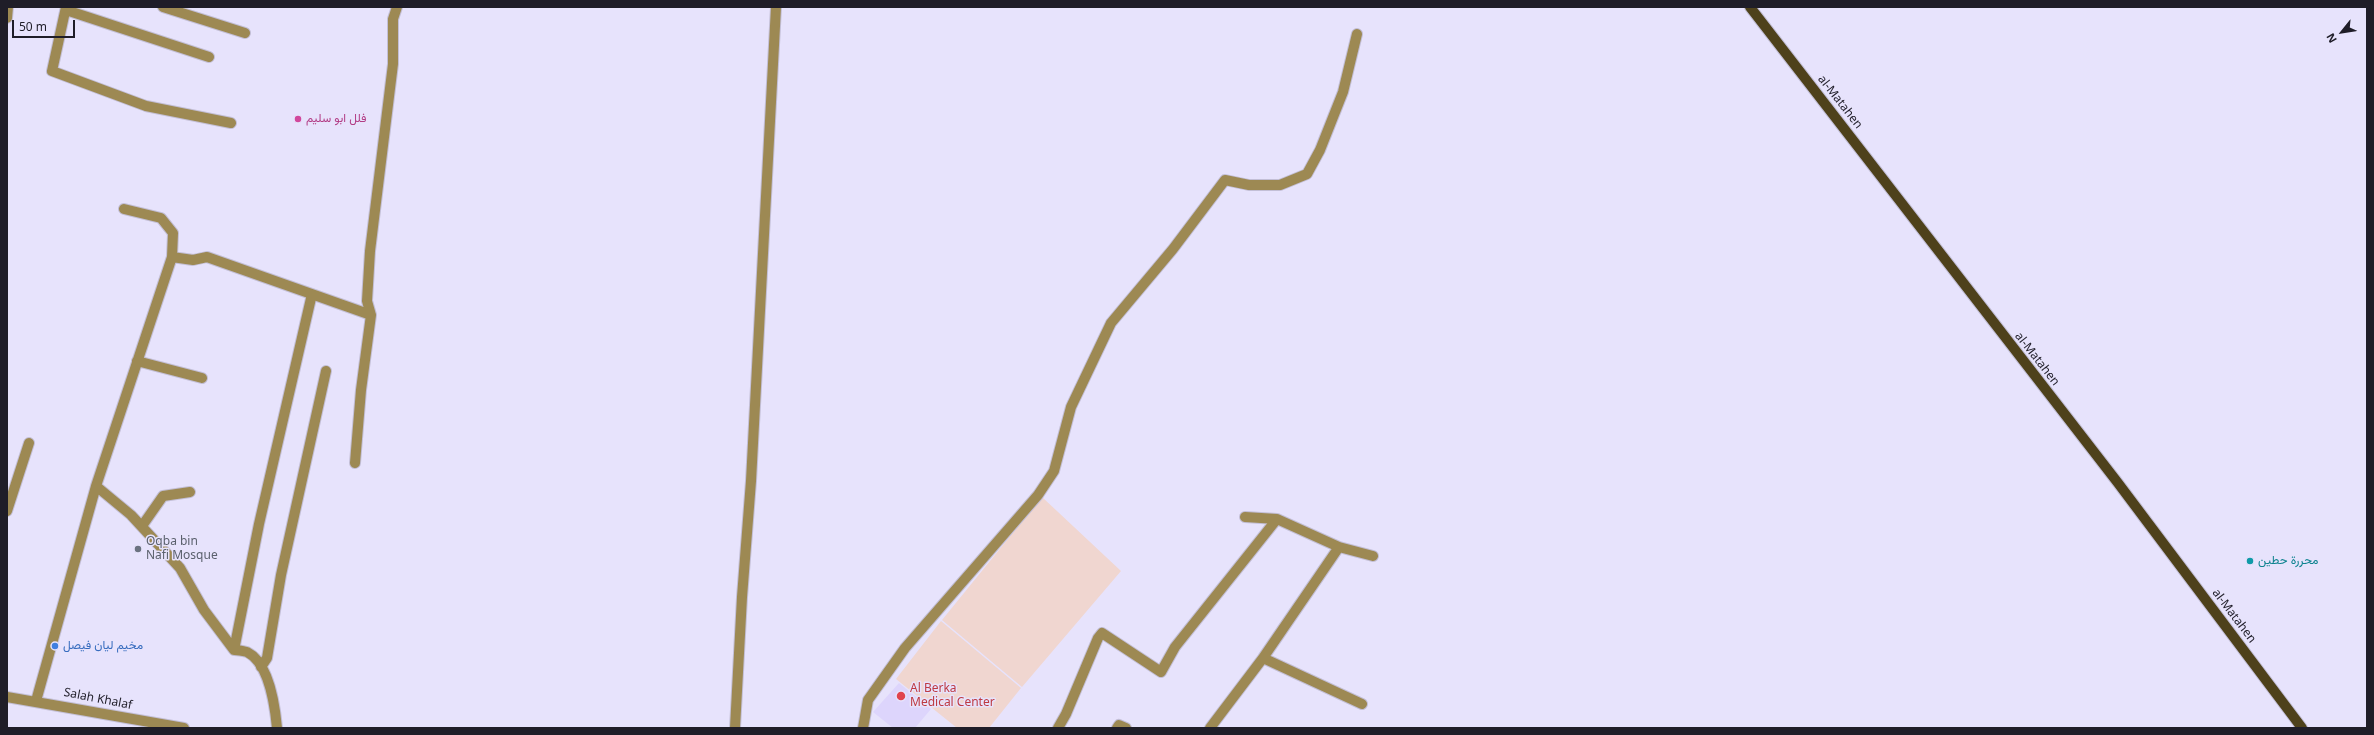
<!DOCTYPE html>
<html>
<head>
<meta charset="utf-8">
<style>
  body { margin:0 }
  #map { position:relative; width:2374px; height:735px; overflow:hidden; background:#e7e3fc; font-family:"Noto Sans",sans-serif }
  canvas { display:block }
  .frame { position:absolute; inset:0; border:8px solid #1f1d28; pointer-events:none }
  .north { position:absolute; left:2322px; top:12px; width:40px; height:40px; -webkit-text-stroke:3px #e7e3fc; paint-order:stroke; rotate:240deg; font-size:11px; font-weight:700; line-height:16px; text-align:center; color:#1f1d28 }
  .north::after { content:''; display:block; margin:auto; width:14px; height:18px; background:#1f1d28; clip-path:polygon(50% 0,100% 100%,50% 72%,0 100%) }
  .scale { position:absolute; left:12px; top:20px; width:63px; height:18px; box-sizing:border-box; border:2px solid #1f1d28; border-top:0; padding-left:5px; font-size:12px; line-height:14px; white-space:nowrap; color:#1f1d28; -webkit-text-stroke:3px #e7e3fc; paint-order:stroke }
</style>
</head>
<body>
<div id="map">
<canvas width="2374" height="735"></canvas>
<div class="frame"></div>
<div class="north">N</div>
<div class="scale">50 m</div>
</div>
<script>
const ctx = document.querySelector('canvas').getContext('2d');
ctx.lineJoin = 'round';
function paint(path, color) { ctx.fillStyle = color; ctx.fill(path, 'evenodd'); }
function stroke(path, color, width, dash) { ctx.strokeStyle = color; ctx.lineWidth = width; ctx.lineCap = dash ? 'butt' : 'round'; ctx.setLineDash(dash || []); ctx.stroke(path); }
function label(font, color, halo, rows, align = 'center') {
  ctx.font = font + ' "Noto Sans",Vazirmatn,sans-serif'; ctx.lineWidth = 3; ctx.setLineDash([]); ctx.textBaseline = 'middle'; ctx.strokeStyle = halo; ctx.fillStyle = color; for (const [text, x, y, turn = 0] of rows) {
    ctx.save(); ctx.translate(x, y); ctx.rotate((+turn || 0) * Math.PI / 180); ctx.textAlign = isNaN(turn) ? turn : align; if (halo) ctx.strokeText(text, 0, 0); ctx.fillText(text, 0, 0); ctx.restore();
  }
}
paint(new Path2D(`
  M899,683L931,709L915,728H893L873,712Z`), '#ddd5fc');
paint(new Path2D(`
  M1042,497L1121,571L1022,687L942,620Z
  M941,621L1021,688L989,728H957L896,679Z`), '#f0d6d0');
const minor = new Path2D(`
  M66,7L52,71L146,106L231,123
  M163,7L245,33
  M66,10L209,57
  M7,18L8,7
  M172,257L193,260L207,257L371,315
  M137,361L202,378
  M355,463L361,390L371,315L367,301L370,251L393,64V19L397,7
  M96,486L131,515L180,568L204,610L234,650C238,650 243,651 247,652C269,663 275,706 277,728
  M7,511L29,443
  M1245,517L1277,519L1339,547L1373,556
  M142,526L163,496L190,492
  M234,650L259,524L312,294
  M1263,658L1362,704
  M261,667L267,658L281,575L326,371
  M7,697L184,728
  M36,701L96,486L172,257L173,233L161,218L124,209
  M735,728L742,597L751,481L776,7
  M863,728L868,700L905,648L1038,495L1054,471L1071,407L1111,323L1173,249L1225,180L1249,185H1280L1307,174L1320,150L1343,92L1357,34
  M1058,728L1066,714L1098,638L1102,633L1161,672L1175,647L1277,519
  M1117,728L1119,725L1126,728
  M1210,728L1263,658L1339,547`);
const major = new Path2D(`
  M1750,7L2118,483L2302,728`);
stroke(minor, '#c3bfd6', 12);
stroke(major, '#c3bfd6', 12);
stroke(minor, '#9d8953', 10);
stroke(major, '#4e411b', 10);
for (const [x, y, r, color] of [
  [298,119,4,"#d1479c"],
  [138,549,4,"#6b7280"],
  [2250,561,4,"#0f9aa8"],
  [55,646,4,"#3f7fe0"],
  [901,696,5,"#e0444e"]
]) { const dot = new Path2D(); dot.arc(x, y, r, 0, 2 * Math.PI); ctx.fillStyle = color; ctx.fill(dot); stroke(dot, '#e7e3fc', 1.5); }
label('12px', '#1f1d28', '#e7e3fc', [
  ["al-Matahen",1840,102,52],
  ["al-Matahen",2037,359,52],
  ["al-Matahen",2234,616,53],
  ["Salah Khalaf",98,699,11]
]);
label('12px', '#b23c85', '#e7e3fc', [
  ["فلل ابو سليم",306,119]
], 'left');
label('12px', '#5b616d', '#e7e3fc', [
  ["Oqba bin",146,542],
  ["Nafi Mosque",146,556]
], 'left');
label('12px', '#0d838f', '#e7e3fc', [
  ["محررة حطين",2258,561]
], 'left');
label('12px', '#366cbe', '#e7e3fc', [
  ["مخيم ليان فيصل",63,646]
], 'left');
label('12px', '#be3a42', '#e7e3fc', [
  ["Al Berka",910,689],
  ["Medical Center",910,703]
], 'left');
</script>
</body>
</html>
